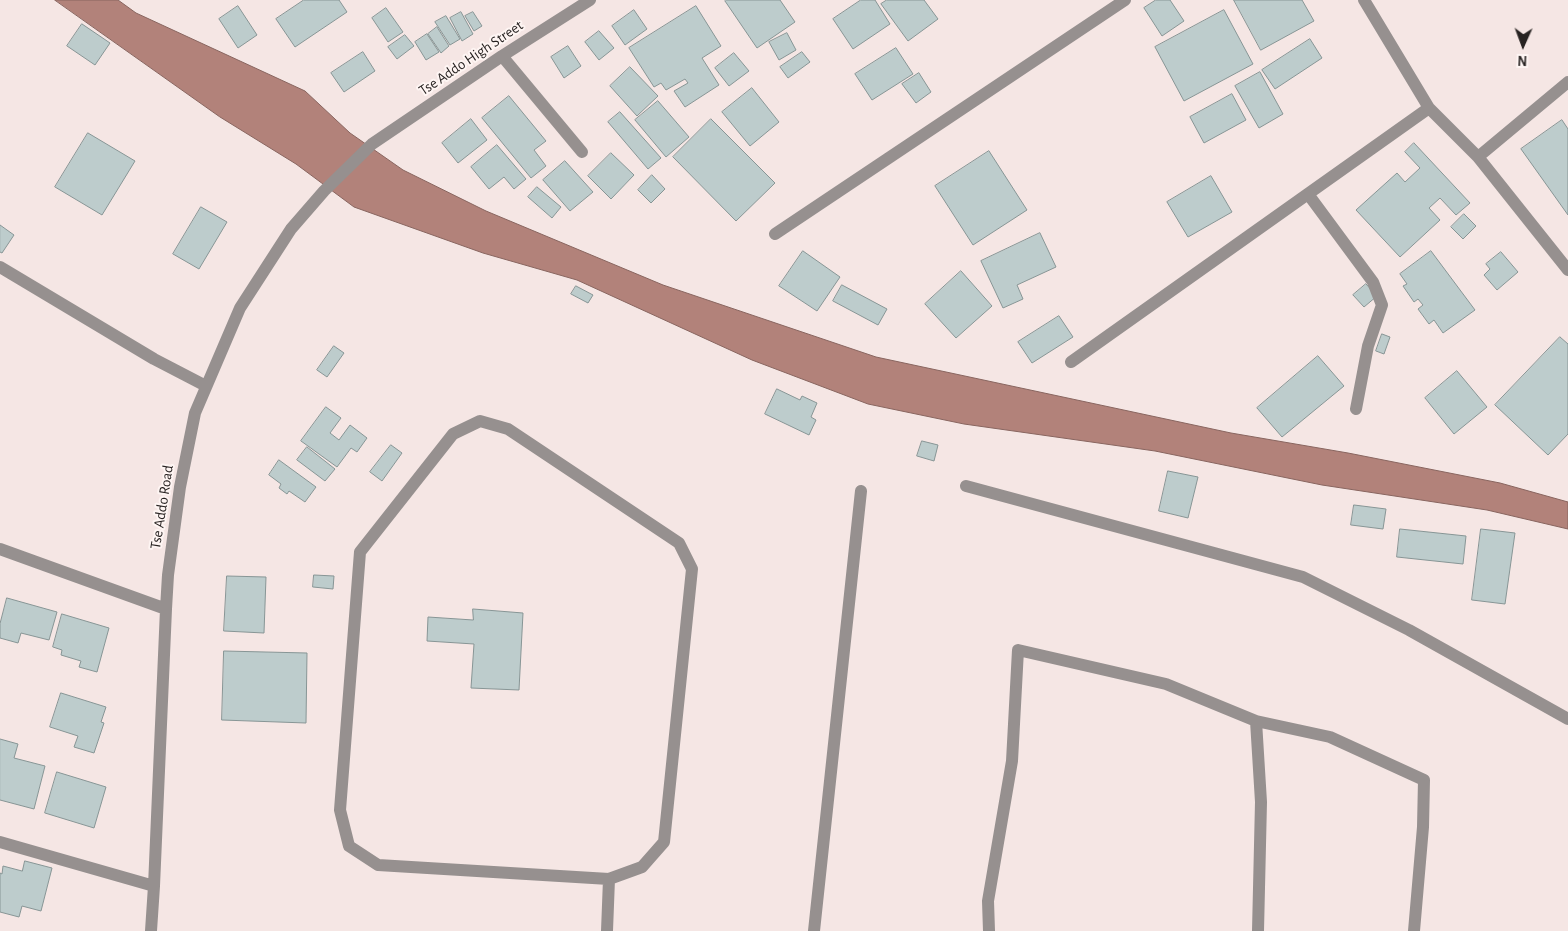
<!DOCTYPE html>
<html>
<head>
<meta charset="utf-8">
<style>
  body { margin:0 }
  #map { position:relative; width:1568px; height:931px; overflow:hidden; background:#f5e6e4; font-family:"Alegreya Sans",sans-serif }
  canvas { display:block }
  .north { position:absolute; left:1498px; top:20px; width:50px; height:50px; -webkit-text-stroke:4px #fef5f3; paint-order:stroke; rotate:182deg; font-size:14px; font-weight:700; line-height:20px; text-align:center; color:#272221 }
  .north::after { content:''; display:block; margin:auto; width:18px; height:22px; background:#272221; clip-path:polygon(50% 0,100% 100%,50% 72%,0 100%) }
</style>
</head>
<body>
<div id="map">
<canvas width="1568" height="931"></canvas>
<div class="north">N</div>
</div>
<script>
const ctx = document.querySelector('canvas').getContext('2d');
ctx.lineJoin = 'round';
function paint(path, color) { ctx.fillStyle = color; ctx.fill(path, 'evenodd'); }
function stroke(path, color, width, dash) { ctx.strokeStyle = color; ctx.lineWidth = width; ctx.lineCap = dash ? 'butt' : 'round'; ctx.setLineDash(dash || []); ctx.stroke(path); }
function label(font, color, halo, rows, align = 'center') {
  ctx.font = font + ' "Alegreya Sans",sans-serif'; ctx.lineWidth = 4; ctx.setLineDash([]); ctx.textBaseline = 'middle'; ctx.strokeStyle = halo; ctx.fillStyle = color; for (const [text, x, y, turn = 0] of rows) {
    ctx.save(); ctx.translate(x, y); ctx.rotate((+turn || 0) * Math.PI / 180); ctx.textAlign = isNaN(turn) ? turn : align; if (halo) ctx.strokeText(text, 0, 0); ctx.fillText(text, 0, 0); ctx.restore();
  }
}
const water = new Path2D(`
  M55,0H118L136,13L305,91L350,133L403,170L486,211L663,285L876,357L1231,433L1348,453L1500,483L1568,502V529L1487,510L1322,485L1155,451L964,424L868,404L752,360L577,280L483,253L354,207L296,164L220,117Z`);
paint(water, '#b2827a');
stroke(water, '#88655f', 1);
const building = new Path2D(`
  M304,0H339L347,12L295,47L276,19Z
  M726,0H780L795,22L757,48L725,1Z
  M861,0H875L890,24L853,49L833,19Z
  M887,0H924L938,19L908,41L881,4Z
  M1156,0H1170L1184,21L1162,36L1144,8Z
  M1234,0H1302L1314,21L1261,50Z
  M238,6L257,35L238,48L219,19Z
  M696,6L721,46L702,58L719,85L685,107L674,91L688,83L685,79L666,90L661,83L654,87L629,48Z
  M386,8L403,32L388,42L372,18Z
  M634,10L647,29L625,45L612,26Z
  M1224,10L1253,64L1184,101L1155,47Z
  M461,12L473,34L462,41L450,18Z
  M473,12L482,26L474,31L465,16Z
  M446,16L460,39L450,45L435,22Z
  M82,24L110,43L95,65L67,46Z
  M437,27L449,46L441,53L428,34Z
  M599,31L614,48L599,60L585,42Z
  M787,33L796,50L779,60L769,42Z
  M427,34L439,52L426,60L415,42Z
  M405,35L414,46L397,59L388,47Z
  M1310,39L1322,58L1275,89L1262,70Z
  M568,46L581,66L564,78L551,57Z
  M896,48L913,74L872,100L855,74Z
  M363,52L375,71L344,92L331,73Z
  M802,52L810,62L788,78L780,67Z
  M734,53L749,71L729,86L715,68Z
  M630,67L658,96L637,116L610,86Z
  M1260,72L1283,114L1259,128L1235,86Z
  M919,73L931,92L916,103L902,84Z
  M752,88L779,122L750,146L722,112Z
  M1232,94L1246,120L1204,143L1190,117Z
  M509,96L546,141L534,150L546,166L531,178L482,118Z
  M658,101L689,137L666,157L635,120Z
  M620,112L661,158L648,169L608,122Z
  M471,119L487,140L458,163L442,143Z
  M711,119L775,183L736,221L673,157Z
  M1562,120L1568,129V215L1521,149Z
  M88,133L135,161L102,215L55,187Z
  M1414,143L1470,203L1456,215L1440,198L1429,208L1440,220L1400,257L1356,210L1397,173L1405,182L1420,168L1405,152Z
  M497,145L526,179L514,189L504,177L489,189L471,167Z
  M989,151L1027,210L973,245L935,186Z
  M611,153L634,175L611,199L588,176Z
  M565,161L593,192L570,211L543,180Z
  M652,175L665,189L651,203L638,190Z
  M1211,176L1232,212L1188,237L1167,202Z
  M537,187L561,207L552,218L528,197Z
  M201,207L227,222L199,269L173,254Z
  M1464,214L1476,226L1463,239L1451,227Z
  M0,225L14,235L2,253L0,252Z
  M1040,233L1056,267L1017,285L1023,299L1003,308L981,261Z
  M803,251L840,277L817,311L779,286Z
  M1431,251L1475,310L1443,333L1434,320L1429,324L1418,309L1423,305L1418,299L1414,302L1403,286L1407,284L1400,274Z
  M1501,252L1518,272L1497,290L1484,275L1490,269L1486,264Z
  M961,271L992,306L956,338L925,304Z
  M1366,284L1377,296L1364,307L1353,295Z
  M842,285L887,309L878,325L833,301Z
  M576,286L593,295L588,303L571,294Z
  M1059,316L1073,337L1032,363L1018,342Z
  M1382,334L1390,337L1384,354L1376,351Z
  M1560,337L1568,344V434L1548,455L1495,405Z
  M334,346L344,353L327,377L317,370Z
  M1318,356L1344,386L1282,437L1257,408Z
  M1457,371L1487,407L1454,434L1425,398Z
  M777,389L800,400L802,396L817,403L811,417L816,420L809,435L765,414Z
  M326,407L341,418L330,433L339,440L350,425L367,438L357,452L351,448L337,467L301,441Z
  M922,441L938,445L934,461L917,456Z
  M391,445L402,453L382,481L370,472Z
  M307,447L335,469L325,481L297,460Z
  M279,460L316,487L305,502L289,491L287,494L279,488L281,484L269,475Z
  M1168,471L1198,477L1188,518L1159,511Z
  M1354,505L1386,509L1383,529L1351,525Z
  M1400,529L1466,536L1463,564L1397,557Z
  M1481,529L1515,533L1505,604L1472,600Z
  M314,575L334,576L333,589L313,587Z
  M227,576L266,577L264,633L224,631Z
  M7,598L57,612L49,640L21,633L18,643L0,638V624Z
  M473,609L523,613L519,690L471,688L474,644L427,641L428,617L473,620Z
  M62,614L109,628L97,672L79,667L81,661L61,655L62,650L53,647Z
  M224,651L307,653L306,723L222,720Z
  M61,693L106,707L101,722L104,723L94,753L74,747L78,736L50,727Z
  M0,739L18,744L14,758L45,766L34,809L0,800Z
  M57,772L106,787L94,828L45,813Z
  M25,861L52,868L41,911L22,906L19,917L0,912V873L2,874L3,866L22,871Z`);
paint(building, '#bdcccc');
stroke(building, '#879595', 1);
stroke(new Path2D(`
  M1364,0L1429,108L1478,157L1568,270
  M502,56L582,152
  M1478,157L1568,82
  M1308,194L1373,282L1382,305L1368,346L1356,409
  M775,234L1125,0
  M0,267L154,359L206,386
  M1071,362L1429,108
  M480,421L508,429L679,543L692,569L664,842L642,867L609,879L378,865L349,846L340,810L360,552L453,434Z
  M966,486L1303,577L1409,630L1568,719
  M0,549L166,609
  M1256,721L1261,802L1258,931
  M0,842L154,886
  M151,931L154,886L166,609L168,575L180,487L195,413L240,308L291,229L324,191L372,144L502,56L590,0
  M607,931L609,879
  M814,931L861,491
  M989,931L988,901L1012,761L1018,650L1166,684L1256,721L1330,737L1424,780L1423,827L1414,931`), '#96908f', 12);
label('15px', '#272221', '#fef5f3', [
  ["Tse Addo High Street",471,58,-34],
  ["Tse Addo Road",162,507,-81]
]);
</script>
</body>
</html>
